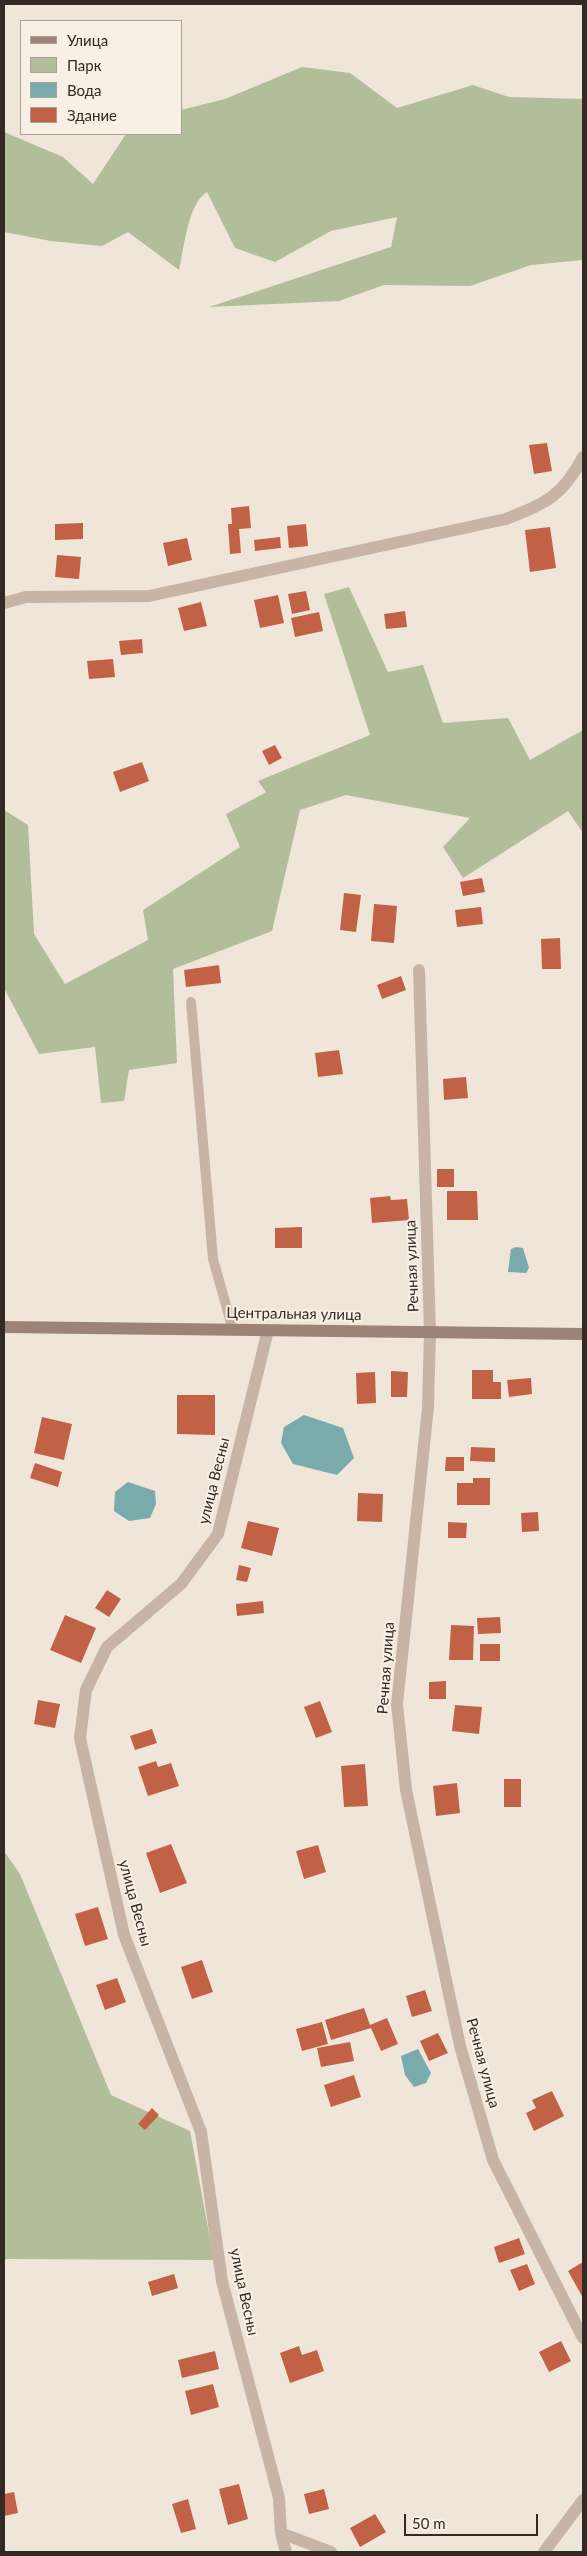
<!DOCTYPE html>
<html>
<head>
<meta charset="utf-8">
<style>
  body { margin:0 }
  #map { position:relative; width:587px; height:2556px; overflow:hidden; background:#f0e5d9; font-family:Lato,sans-serif }
  canvas { display:block }
  .frame { position:absolute; inset:0; border:5px solid #332a26; pointer-events:none }
  .legend { position:absolute; left:20px; top:20px; width:162px; height:115px; box-sizing:border-box; background:#f8efe5; border:1px solid #a9a099; margin:0; padding:6px 9px; list-style:none; font-size:15px; color:#332a26 }
  .legend li { display:flex; align-items:center; gap:10px; height:25px }
  .legend b { width:25px; border:1px solid #a9a099 }
  .scale { position:absolute; left:404px; top:2514px; width:134px; height:22px; box-sizing:border-box; border:2px solid #332a26; border-top:0; padding-left:6px; font-size:15px; line-height:18px; white-space:nowrap; color:#332a26; -webkit-text-stroke:4px #f8efe5; paint-order:stroke }
</style>
</head>
<body>
<div id="map">
<canvas width="587" height="2556"></canvas>
<div class="frame"></div>
<ul class="legend">
<li><b style="height:6px;background:#9b8377"></b>Улица</li>
<li><b style="height:14px;background:#b2be9a"></b>Парк</li>
<li><b style="height:14px;background:#79aaac"></b>Вода</li>
<li><b style="height:14px;background:#c16246"></b>Здание</li>
</ul>
<div class="scale">50 m</div>
</div>
<script>
const ctx = document.querySelector('canvas').getContext('2d');
ctx.lineJoin = 'round';
function paint(path, color) { ctx.fillStyle = color; ctx.fill(path, 'evenodd'); }
function stroke(path, color, width, dash) { ctx.strokeStyle = color; ctx.lineWidth = width; ctx.lineCap = dash ? 'butt' : 'round'; ctx.setLineDash(dash || []); ctx.stroke(path); }
function label(font, color, halo, rows, align = 'center') {
  ctx.font = font + ' Lato,sans-serif'; ctx.lineWidth = 4; ctx.setLineDash([]); ctx.textBaseline = 'middle'; ctx.strokeStyle = halo; ctx.fillStyle = color; for (const [text, x, y, turn = 0] of rows) {
    ctx.save(); ctx.translate(x, y); ctx.rotate((+turn || 0) * Math.PI / 180); ctx.textAlign = isNaN(turn) ? turn : align; if (halo) ctx.strokeText(text, 0, 0); ctx.fillText(text, 0, 0); ctx.restore();
  }
}
paint(new Path2D(`
  M302,67L350,73L397,108L473,85L509,97L583,99V260L531,265L470,286L384,285L339,301L209,307L391,247L397,217L331,231L275,262L235,248L207,192C188,203 184,248 179,270L128,232L102,246L51,241L4,232V132L63,157L93,184L126,134H181V110L225,99Z
  M349,587L388,672L423,665L443,723L508,718L530,760L583,730V833L568,811L463,878L443,847L470,818L346,795L300,810L272,931L173,969L177,1063L129,1070L124,1101L101,1103L95,1047L39,1054L4,988V810L28,825L34,934L65,984L148,940L143,910L240,847L226,814L266,792L258,781L370,735L324,594Z
  M4,1851L20,1874L111,2095L190,2131L214,2260L4,2259Z`), '#b2be9a');
paint(new Path2D(`
  M516,1247L523,1248L529,1268L526,1273L508,1272L511,1249Z
  M304,1415L343,1428L354,1458L337,1475L293,1464L281,1443L284,1427Z
  M128,1482L155,1491L156,1504L150,1518L129,1521L114,1511L115,1492Z
  M418,2049L431,2073L426,2083L414,2087L405,2075L401,2056Z`), '#79aaac');
paint(new Path2D(`
  M547,443L552,471L534,474L529,445Z
  M249,506L251,528L239,529L241,553L230,554L228,524H232L231,508Z
  M83,523V539L55,540V524Z
  M306,524L308,546L289,548L287,526Z
  M550,527L556,568L530,572L525,530Z
  M280,537L281,548L255,551L254,540Z
  M187,538L192,560L168,566L163,543Z
  M57,555L81,557L79,579L55,577Z
  M306,591L310,610L292,614L288,594Z
  M278,595L284,623L260,628L254,600Z
  M201,602L207,626L184,631L178,608Z
  M405,611L407,627L386,629L384,614Z
  M319,612L323,631L295,637L291,618Z
  M142,639L143,653L121,655L119,641Z
  M113,659L115,677L89,679L87,661Z
  M275,745L282,758L269,765L262,751Z
  M142,762L149,781L120,792L113,772Z
  M482,878L485,892L463,896L460,882Z
  M344,893L361,895L356,932L340,930Z
  M374,904L397,906L394,943L371,941Z
  M481,907L483,924L457,927L455,910Z
  M560,938L561,969H542L541,939Z
  M219,965L221,983L186,987L184,970Z
  M401,976L406,990L382,999L377,985Z
  M339,1050L343,1074L318,1077L315,1053Z
  M466,1077L468,1098L444,1100L443,1079Z
  M437,1169H454V1187H437Z
  M447,1191H477L478,1220H447Z
  M390,1196L391,1200L407,1199L409,1220L372,1223L370,1198Z
  M302,1227V1248H275V1228Z
  M472,1370H493V1382H501V1399H472Z
  M391,1371L408,1372L407,1397H391Z
  M375,1372L376,1403L357,1404L356,1373Z
  M531,1378L532,1394L509,1397L507,1380Z
  M177,1395H215V1435L177,1434Z
  M42,1417L72,1424L64,1460L34,1453Z
  M471,1447L495,1448V1462L470,1461Z
  M446,1457H464V1471H445Z
  M35,1463L62,1472L58,1487L30,1478Z
  M473,1478H490V1505H457V1483H473Z
  M358,1493L383,1494L382,1522L357,1521Z
  M538,1512L539,1531L522,1532L521,1513Z
  M248,1521L279,1528L272,1556L241,1548Z
  M448,1522L467,1523L466,1538H448Z
  M239,1565L251,1568L247,1582L236,1580Z
  M107,1590L121,1599L109,1617L95,1608Z
  M263,1601L264,1613L237,1616L236,1604Z
  M65,1615L96,1628L81,1663L50,1650Z
  M500,1617L501,1633L478,1634L477,1618Z
  M451,1625L474,1626L473,1660H449Z
  M480,1644H500V1661H480Z
  M446,1681V1699H429V1682Z
  M38,1700L60,1704L55,1728L34,1724Z
  M320,1701L332,1732L316,1738L304,1707Z
  M455,1705L482,1707L479,1734L452,1731Z
  M152,1729L157,1743L135,1750L130,1736Z
  M156,1761L158,1767L171,1763L179,1786L148,1796L138,1767Z
  M365,1764L368,1806L344,1807L341,1766Z
  M504,1779H521V1807H504Z
  M457,1783L460,1813L436,1816L433,1786Z
  M171,1844L187,1883L160,1893L146,1853Z
  M318,1845L326,1872L304,1879L296,1851Z
  M98,1907L108,1939L85,1946L75,1914Z
  M202,1960L213,1992L192,1999L181,1967Z
  M117,1978L126,2002L105,2010L96,1985Z
  M425,1990L432,2011L412,2017L406,1996Z
  M364,2008L370,2025L387,2018L398,2044L381,2051L371,2028L331,2040L325,2020Z
  M322,2022L328,2044L302,2051L296,2029Z
  M438,2033L448,2053L429,2061L420,2041Z
  M350,2042L354,2061L321,2067L317,2048Z
  M354,2075L361,2097L331,2107L324,2085Z
  M552,2091L564,2116L534,2131L526,2113L536,2108L532,2100Z
  M152,2108L159,2115L145,2130L138,2124Z
  M519,2238L525,2254L499,2263L494,2247Z
  M583,2262V2298L568,2271Z
  M527,2264L535,2284L519,2291L510,2270Z
  M174,2274L178,2288L152,2296L148,2282Z
  M561,2341L571,2361L549,2372L539,2352Z
  M299,2346L302,2355L317,2350L324,2371L290,2383L280,2353Z
  M215,2351L219,2369L182,2378L178,2360Z
  M213,2384L219,2407L191,2415L185,2391Z
  M239,2484L248,2519L228,2525L219,2489Z
  M324,2489L329,2509L309,2514L304,2494Z
  M14,2492L18,2513L4,2516V2494Z
  M188,2499L196,2529L181,2533L172,2504Z
  M375,2514L386,2532L360,2547L350,2528Z`), '#c16246');
stroke(new Path2D(`
  M191,1002L213,1259L233,1330`), '#c7b4a5', 10);
stroke(new Path2D(`
  M4,603L26,597L149,596L506,519C546,503 562,497 583,457
  M419,970L430,1332L428,1407L397,1704L406,1790L460,2046L493,2160L583,2338
  M268,1330L218,1534L181,1584L107,1647L86,1690L80,1738L124,1935L201,2132L222,2281L279,2498L281,2533L286,2552
  M281,2533L331,2552
  M544,2552L583,2500`), '#c7b4a5', 12);
stroke(new Path2D(`
  M4,1327L583,1334`), '#9b8377', 12);
label('15px', '#332a26', '#f8efe5', [
  ["Речная улица",412,1266,-92],
  ["Центральная улица",294,1314,1],
  ["улица Весны",214,1481,-76],
  ["Речная улица",386,1668,-86],
  ["улица Весны",135,1903,75],
  ["Речная улица",483,2063,75],
  ["улица Весны",244,2292,78]
]);
</script>
</body>
</html>
